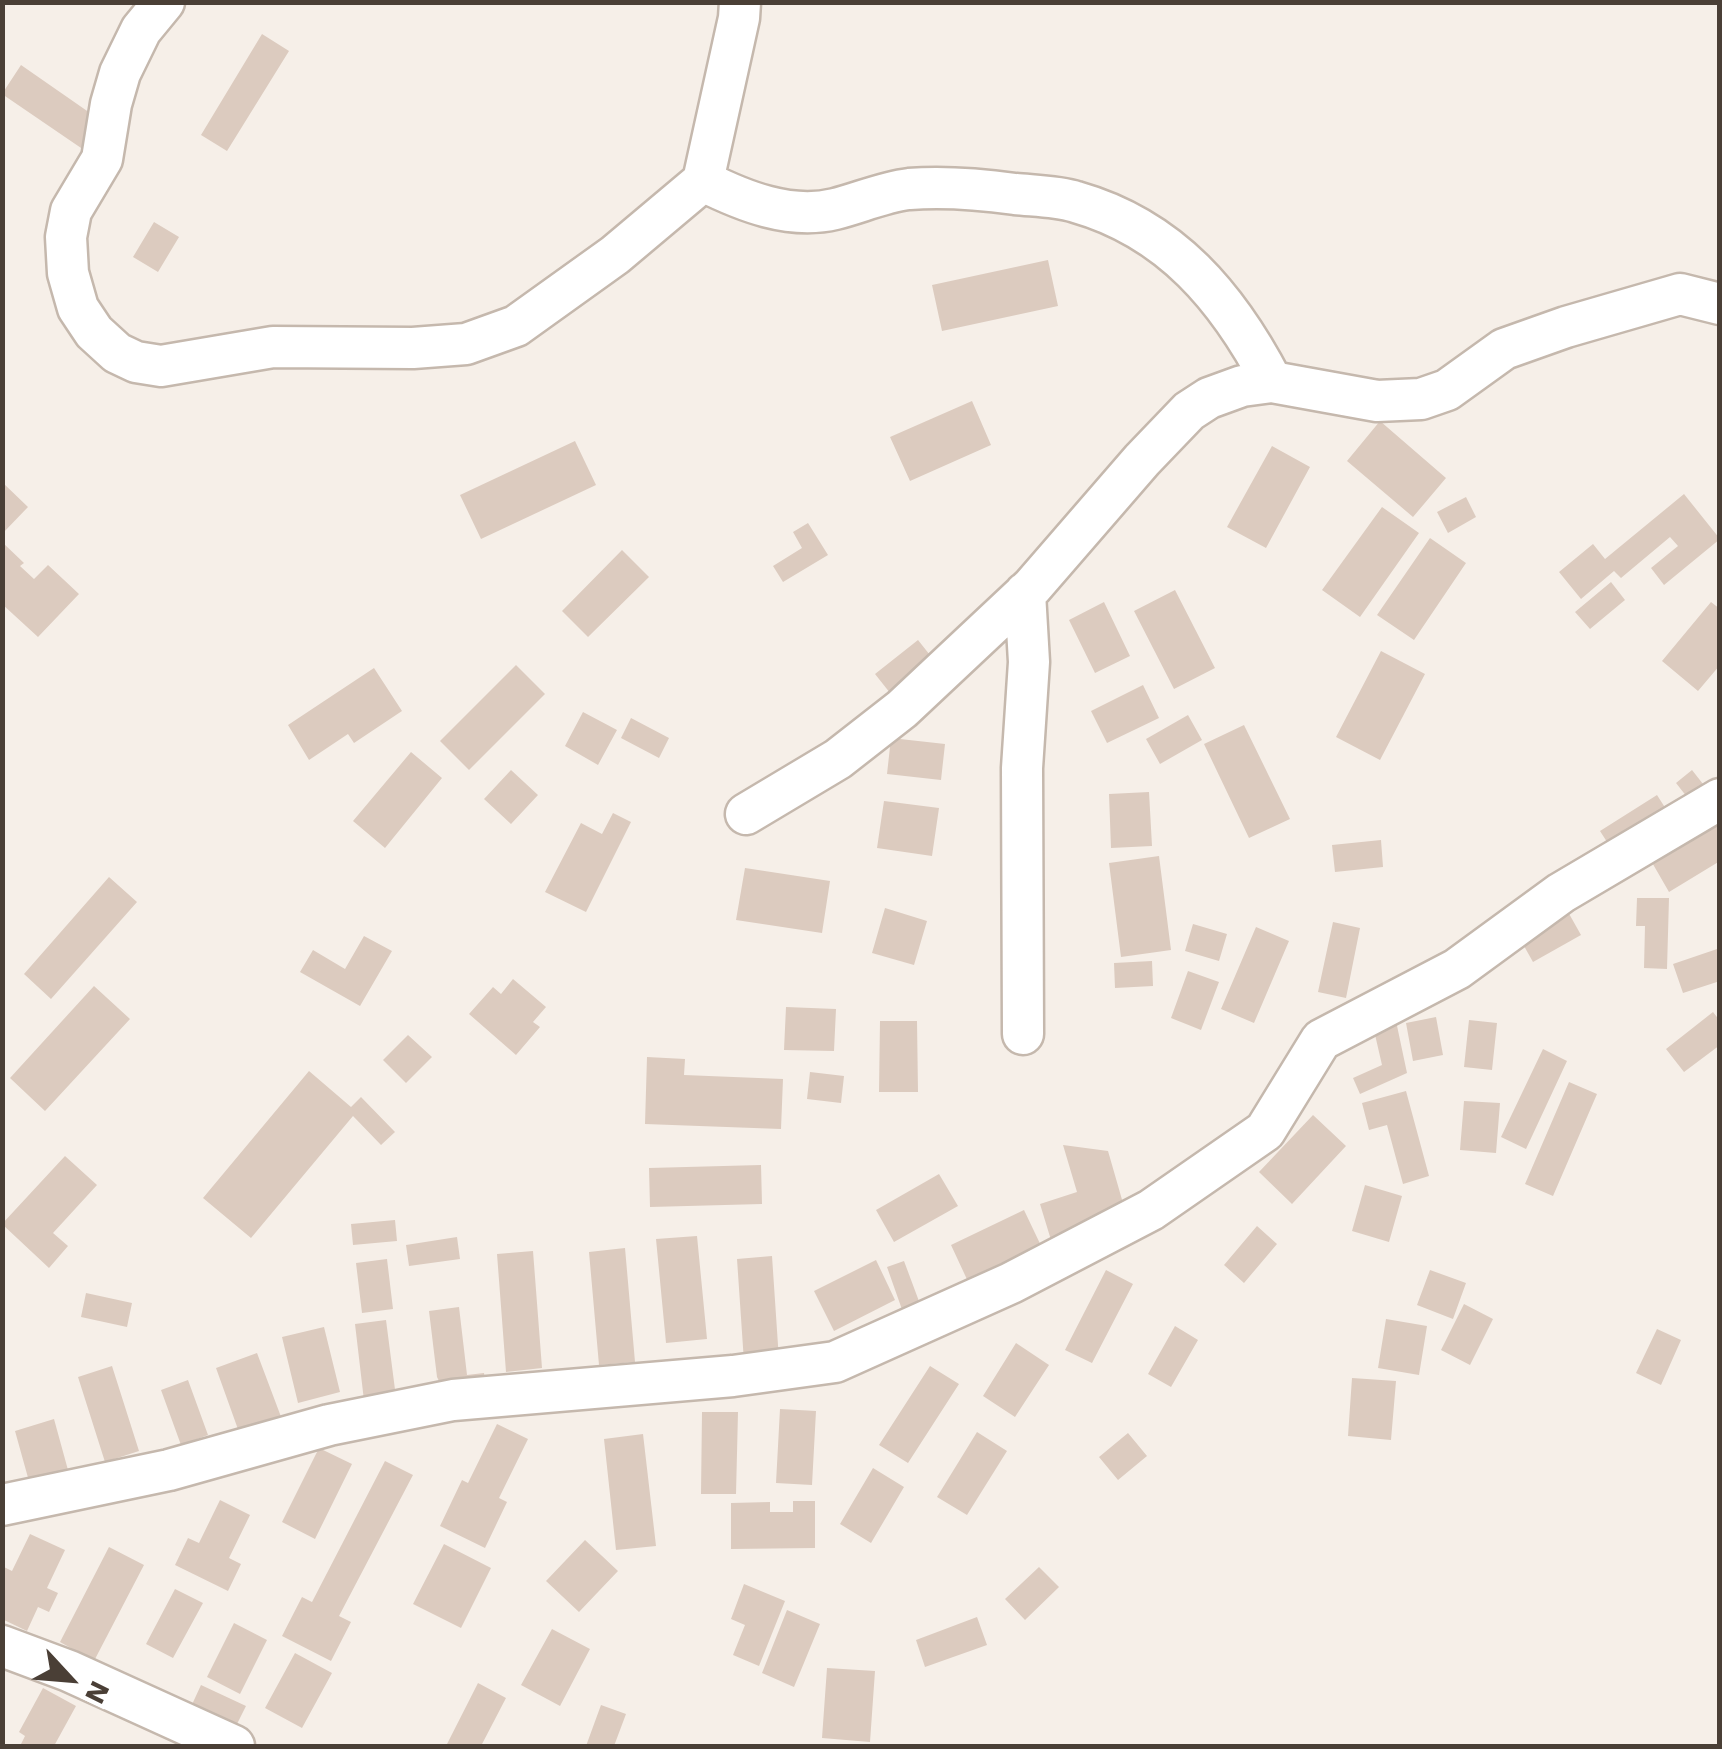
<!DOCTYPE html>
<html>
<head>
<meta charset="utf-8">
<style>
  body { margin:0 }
  #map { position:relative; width:1722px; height:1749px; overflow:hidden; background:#f6efe8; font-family:"Work Sans",sans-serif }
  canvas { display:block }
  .frame { position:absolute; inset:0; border:5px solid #4a3f36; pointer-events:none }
  .north { position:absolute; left:20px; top:1629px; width:100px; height:100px; -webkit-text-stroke:8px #fff; paint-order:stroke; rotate:116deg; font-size:28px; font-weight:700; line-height:40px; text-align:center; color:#4a3f36 }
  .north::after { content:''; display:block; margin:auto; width:35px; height:45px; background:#4a3f36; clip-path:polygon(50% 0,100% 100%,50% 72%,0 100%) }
</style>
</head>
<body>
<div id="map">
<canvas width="1722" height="1749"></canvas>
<div class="frame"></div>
<div class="north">N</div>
</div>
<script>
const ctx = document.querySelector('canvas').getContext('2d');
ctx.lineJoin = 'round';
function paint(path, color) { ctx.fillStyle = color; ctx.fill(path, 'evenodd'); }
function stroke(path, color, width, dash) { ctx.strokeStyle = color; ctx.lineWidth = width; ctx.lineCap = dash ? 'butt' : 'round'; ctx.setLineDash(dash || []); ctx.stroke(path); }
paint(new Path2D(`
  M262,34L289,51L227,151L201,135Z
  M21,65L103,122L84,150L2,94Z
  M154,222L179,237L158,272L133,257Z
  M1048,260L1058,306L942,331L932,285Z
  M972,401L991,445L910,481L890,437Z
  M1380,421L1446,478L1413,517L1347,461Z
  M575,441L596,485L481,539L460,495Z
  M1272,446L1310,467L1266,548L1227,527Z
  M2,482L28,507L2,534Z
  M1684,494L1720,539L1664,585L1651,568L1678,546L1670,537L1621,578L1614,571L1581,599L1559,572L1593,544L1605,559Z
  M1466,497L1476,517L1448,533L1437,512Z
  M1382,507L1419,533L1360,617L1322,590Z
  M808,523L828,555L783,582L773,566L802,548L793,532Z
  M1430,538L1466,563L1414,640L1377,615Z
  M2,542L24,563L20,566L34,579L48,565L79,594L38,637L2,604Z
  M622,550L649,577L588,637L562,611Z
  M1611,582L1625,600L1590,629L1575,612Z
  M1175,590L1215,668L1174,689L1134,611Z
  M1104,602L1130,656L1095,673L1069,620Z
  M1711,602L1720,609V665L1698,691L1662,661Z
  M918,640L941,669L898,703L875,674Z
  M1381,651L1425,674L1380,760L1336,737Z
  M516,665L545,694L469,770L440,741Z
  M374,668L402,711L354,743L348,734L309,760L288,725Z
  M1143,685L1159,718L1107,743L1091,711Z
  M583,712L617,730L598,765L565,746Z
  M1188,715L1202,740L1160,764L1146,739Z
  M631,718L669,738L659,758L621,738Z
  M1244,725L1290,819L1249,838L1204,744Z
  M891,738L945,744L941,780L887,774Z
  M411,752L442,778L385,848L353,821Z
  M511,770L538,795L511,824L484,799Z
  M1692,770L1714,798L1698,811L1676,783Z
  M1149,792L1152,846L1111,848L1109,794Z
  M1657,795L1673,820L1616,856L1600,831Z
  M884,801L939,808L932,856L877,848Z
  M613,813L631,822L586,912L545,892L581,823L602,834Z
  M1720,822V861L1669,892L1650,859Z
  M1381,840L1383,867L1335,872L1332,845Z
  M1159,856L1171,950L1121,957L1109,863Z
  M745,868L830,881L822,933L736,920Z
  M109,877L137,902L51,999L24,974Z
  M1637,898H1669L1667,969L1644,968L1645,926H1636Z
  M1563,903L1581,935L1533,962L1515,930Z
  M885,908L927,921L914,965L872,953Z
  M1333,922L1360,928L1346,998L1318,992Z
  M1193,924L1227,934L1219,961L1185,951Z
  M1256,927L1289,941L1254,1023L1221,1009Z
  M364,936L392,951L360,1006L300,972L313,950L345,969Z
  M1720,948V981L1683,993L1673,964Z
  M1152,961L1153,986L1115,988L1114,963Z
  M1188,971L1219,982L1201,1030L1171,1018Z
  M513,979L546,1007L533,1022L540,1027L516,1055L469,1014L493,987L501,994Z
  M94,986L130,1019L45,1111L10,1078Z
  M786,1007L836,1009L834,1051L784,1050Z
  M1713,1012L1720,1021V1045L1684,1072L1666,1049Z
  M1436,1017L1443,1055L1413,1061L1406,1023Z
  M1469,1020L1497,1023L1492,1070L1464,1067Z
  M880,1021H917L918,1092H879Z
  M1396,1021L1407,1073L1360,1094L1353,1078L1382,1065L1373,1026Z
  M408,1035L432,1057L406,1083L383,1060Z
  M1543,1049L1567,1061L1526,1149L1501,1137Z
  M647,1057L685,1059L684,1075L783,1079L781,1129L645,1124Z
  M309,1071L351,1107L361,1097L395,1132L381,1145L353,1116L251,1238L203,1198Z
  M810,1072L844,1076L841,1103L807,1099Z
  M1569,1082L1597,1094L1553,1196L1525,1184Z
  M1406,1091L1429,1176L1403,1184L1387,1125L1369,1130L1362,1103Z
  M1464,1101L1500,1103L1496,1153L1460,1150Z
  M1313,1115L1346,1146L1292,1204L1259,1172Z
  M1063,1145L1108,1151L1127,1217L1051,1240L1040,1204L1077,1192Z
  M65,1156L97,1185L53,1233L68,1246L49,1268L2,1224Z
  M761,1165L762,1204L650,1207L649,1168Z
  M939,1174L958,1206L894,1242L876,1210Z
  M1365,1185L1402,1196L1389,1242L1352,1231Z
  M1024,1210L1044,1252L971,1288L951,1245Z
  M395,1220L397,1241L353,1245L351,1224Z
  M1257,1226L1277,1244L1244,1283L1224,1265Z
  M697,1236L707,1339L666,1343L656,1239Z
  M457,1237L460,1259L409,1266L406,1245Z
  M625,1248L635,1362L599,1365L589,1252Z
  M533,1251L542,1368L506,1372L497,1254Z
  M772,1256L779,1360L744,1362L737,1259Z
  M387,1259L393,1309L362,1313L356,1263Z
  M876,1260L895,1300L834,1331L814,1291Z
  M904,1261L923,1312L905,1318L887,1267Z
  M1106,1270L1133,1284L1092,1363L1065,1350Z
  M1430,1270L1466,1283L1453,1319L1417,1305Z
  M86,1293L132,1303L127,1327L81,1317Z
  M1464,1304L1493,1319L1470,1365L1441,1350Z
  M459,1307L467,1375L484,1373L486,1388L440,1383L437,1377L429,1311Z
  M1386,1319L1427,1326L1419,1375L1378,1368Z
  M386,1320L397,1405L365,1409L355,1324Z
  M1175,1326L1198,1340L1171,1387L1148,1374Z
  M324,1327L340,1392L298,1403L282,1337Z
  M1657,1329L1681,1340L1661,1385L1636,1373Z
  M1016,1343L1049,1365L1015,1417L983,1396Z
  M257,1353L286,1430L244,1446L216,1368Z
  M112,1366L139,1451L105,1462L78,1377Z
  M930,1366L959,1384L908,1463L879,1445Z
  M1352,1378L1396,1381L1391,1440L1348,1436Z
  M188,1380L208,1435L181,1445L161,1390Z
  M780,1409L816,1411L812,1485L776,1483Z
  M702,1412H738L736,1494H701Z
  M54,1419L71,1481L32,1492L15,1431Z
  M497,1424L528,1439L499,1498L507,1502L485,1548L440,1526L462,1480L468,1483Z
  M977,1432L1007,1451L967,1515L937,1497Z
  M1128,1433L1147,1456L1118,1480L1099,1457Z
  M643,1434L656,1546L616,1550L604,1439Z
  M319,1448L352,1464L315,1539L282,1522Z
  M385,1461L413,1475L339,1616L351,1622L331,1661L282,1636L302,1597L312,1602Z
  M873,1468L904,1487L871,1543L840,1524Z
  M220,1500L250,1515L229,1558L241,1564L228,1591L175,1565L188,1538L199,1543Z
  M793,1501H815V1548L731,1549V1503L770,1502V1512H793Z
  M30,1534L65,1550L47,1588L58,1593L49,1612L38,1607L27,1631L2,1619V1566L12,1571Z
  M585,1540L618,1571L579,1612L546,1581Z
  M444,1544L491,1568L461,1628L413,1604Z
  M109,1547L144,1565L94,1661L60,1642Z
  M1039,1567L1059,1587L1025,1620L1005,1599Z
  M744,1584L785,1601L759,1666L733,1655L745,1625L731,1619Z
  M175,1589L203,1603L173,1658L146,1644Z
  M787,1610L820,1624L794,1687L762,1673Z
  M977,1617L987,1645L925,1667L916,1640Z
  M234,1623L267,1640L240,1694L207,1677Z
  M552,1629L590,1649L560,1706L521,1685Z
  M295,1653L332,1673L302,1728L265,1708Z
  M827,1668L875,1671L870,1742L822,1738Z
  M478,1683L506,1698L481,1746H446Z
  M201,1685L246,1706L233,1732L189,1711Z
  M43,1688L76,1706L54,1746H20L25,1736L19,1732Z
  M601,1705L626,1714L614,1746H586Z`), '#dccbbf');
const minor = new Path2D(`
  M164,2L141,30L120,73L111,104L102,159L71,211L66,237L68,273L78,308L94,332L117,353L136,362L161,366L273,347L413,348L466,344L516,326L615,255L703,181L739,18L740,2
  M703,181C743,201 790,220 835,209C859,203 884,192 909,189C945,186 979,189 1015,194C1035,196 1057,196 1076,202C1171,229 1228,298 1272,382
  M746,814L838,759L902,709L1032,587L1142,460L1189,411L1209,398L1242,386L1272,382L1377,401L1421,399L1447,390L1504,349L1566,327L1680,294L1720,304
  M1023,1034L1022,768L1029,662L1025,593
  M2,1505L169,1470L329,1425L453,1400L733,1376L835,1362L1011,1283L1151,1210L1265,1131L1321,1040L1457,969L1561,893L1720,799
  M2,1646L69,1671L234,1746`);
stroke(minor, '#c5b8ad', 45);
stroke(minor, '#fff', 40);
</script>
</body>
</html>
